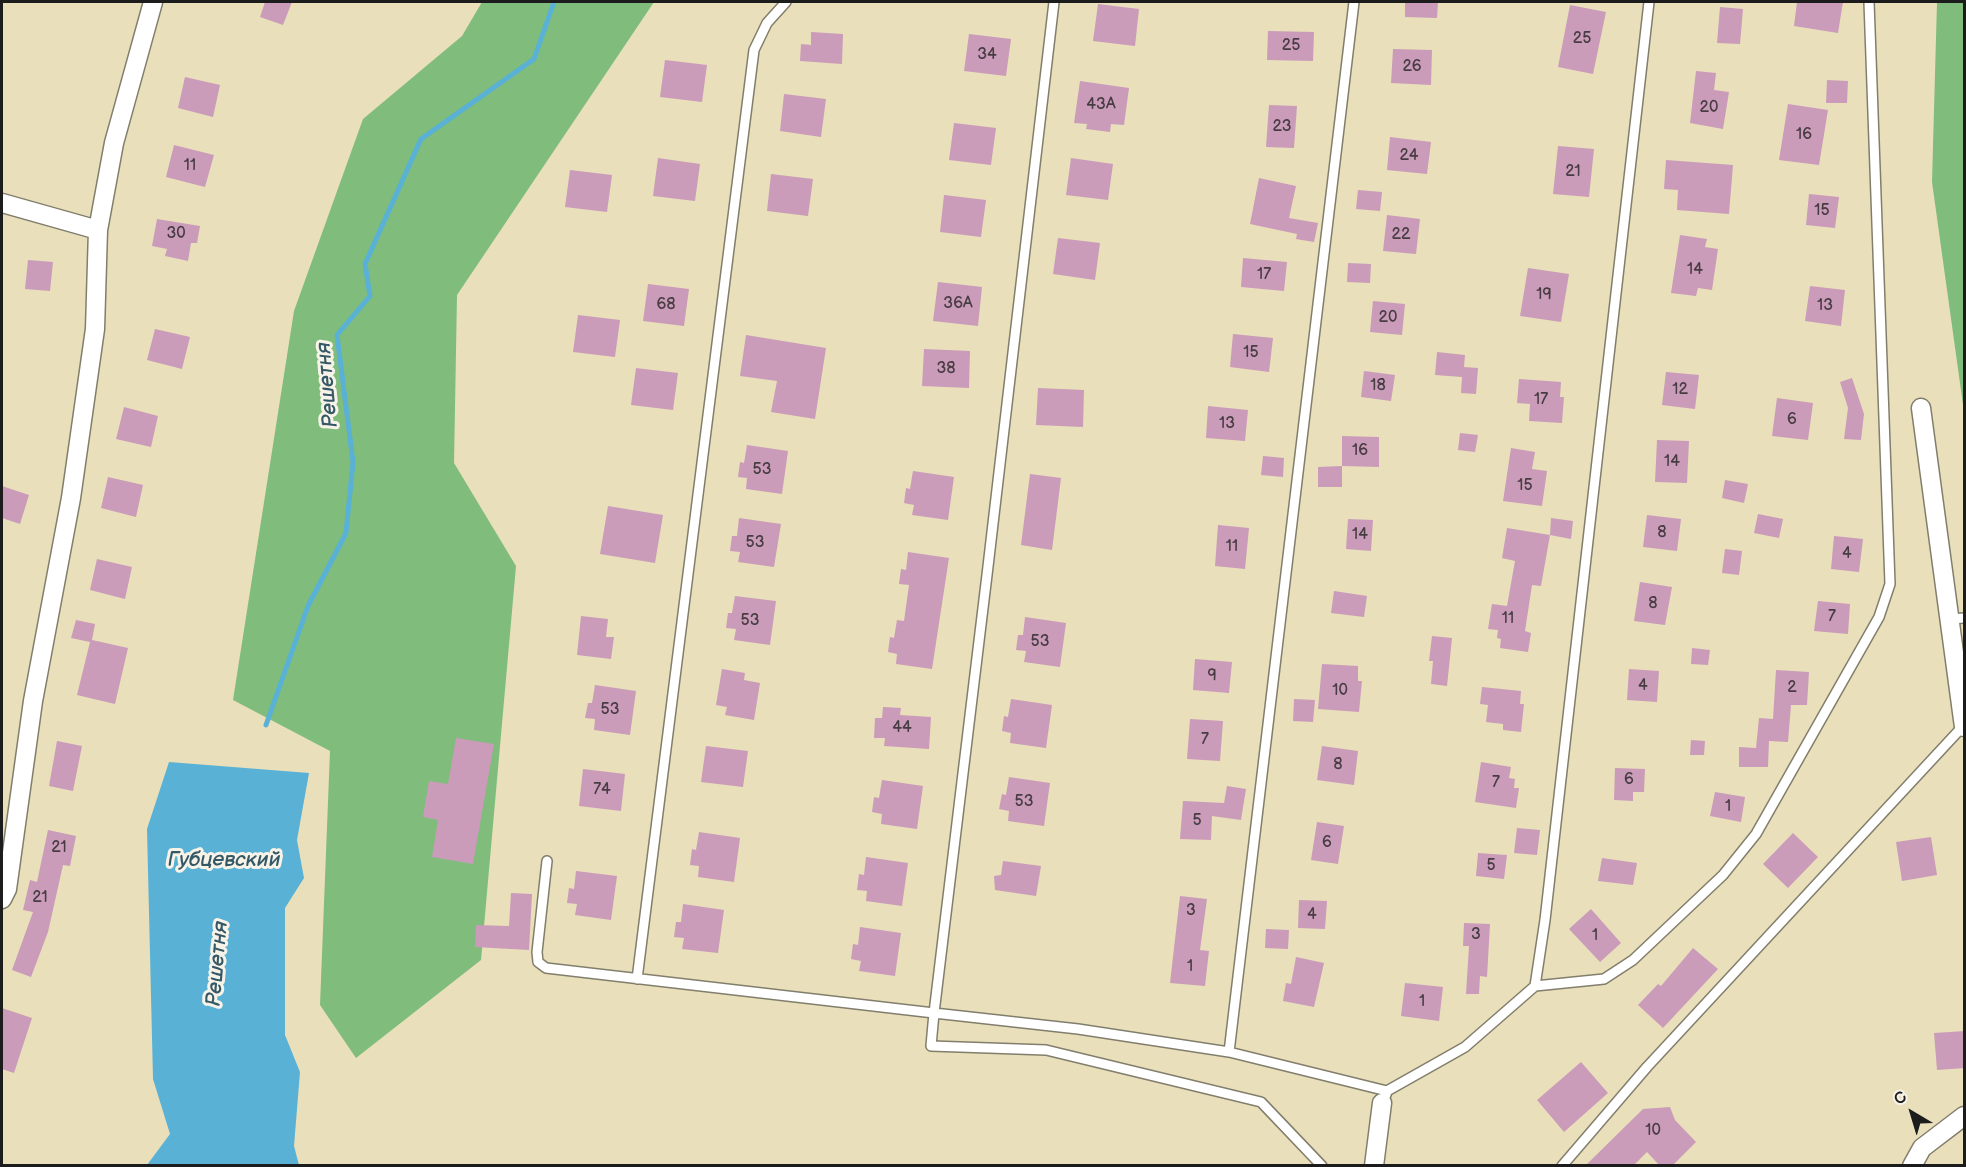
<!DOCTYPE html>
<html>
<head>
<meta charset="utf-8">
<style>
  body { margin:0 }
  #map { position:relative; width:1966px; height:1167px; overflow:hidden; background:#e9dfbb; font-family:"Balsamiq Sans",sans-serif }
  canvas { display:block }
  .frame { position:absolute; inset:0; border:3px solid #1c1c1c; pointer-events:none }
  .north { position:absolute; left:1882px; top:1083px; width:60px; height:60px; -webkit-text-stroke:4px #f7f3e8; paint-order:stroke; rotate:322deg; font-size:16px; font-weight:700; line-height:24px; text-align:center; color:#1c1c1c }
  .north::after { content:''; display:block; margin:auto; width:21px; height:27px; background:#1c1c1c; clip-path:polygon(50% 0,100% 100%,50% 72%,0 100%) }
</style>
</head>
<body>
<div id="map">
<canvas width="1966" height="1167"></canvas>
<div class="frame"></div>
<div class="north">С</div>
</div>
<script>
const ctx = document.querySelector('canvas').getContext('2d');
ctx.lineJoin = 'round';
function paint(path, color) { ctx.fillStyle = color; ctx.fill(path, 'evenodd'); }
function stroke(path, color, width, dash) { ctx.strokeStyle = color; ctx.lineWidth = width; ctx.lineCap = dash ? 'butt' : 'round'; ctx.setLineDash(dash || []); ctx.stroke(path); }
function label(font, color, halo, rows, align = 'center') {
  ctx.font = font + ' "Balsamiq Sans",sans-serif'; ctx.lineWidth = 6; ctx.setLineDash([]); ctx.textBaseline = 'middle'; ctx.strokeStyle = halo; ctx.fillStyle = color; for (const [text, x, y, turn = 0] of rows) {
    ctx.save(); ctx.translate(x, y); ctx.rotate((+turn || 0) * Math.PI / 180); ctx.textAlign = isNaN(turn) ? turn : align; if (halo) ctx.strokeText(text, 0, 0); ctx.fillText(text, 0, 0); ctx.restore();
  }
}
paint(new Path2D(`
  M482,2H654L457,295L454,463L516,566L481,960L356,1058L320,1005L330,751L233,700L294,311L363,119L462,36Z
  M1937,2H1964V412L1932,182Z`), '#80bc7b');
paint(new Path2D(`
  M169,762L309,773L297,840L304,878L285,908V1035L300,1072L294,1146L299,1165H147L170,1134L153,1079L147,829Z`), '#59b1d6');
stroke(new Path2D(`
  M266,725L308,606L346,533L353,462L337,335L370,296L365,264L421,139L534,59L554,2`), '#59b1d6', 5);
paint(new Path2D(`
  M265,2H292L283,25L260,17Z
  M1405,2H1438L1437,18L1405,17Z
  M1797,2H1843L1838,33L1794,26Z
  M1098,4L1139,9L1135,46L1093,41Z
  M1570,5L1606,12L1593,74L1558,67Z
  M1720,7L1743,9L1740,44L1717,43Z
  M1268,31L1314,32L1313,61L1267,60Z
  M811,32L843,34L842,64L800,61L801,44L811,45Z
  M969,34L1011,39L1006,76L964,71Z
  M1393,49L1432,50L1431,85L1391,83Z
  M665,60L707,65L702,102L660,97Z
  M1696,71L1716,73L1714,90L1729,92L1723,129L1690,123Z
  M185,77L220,85L213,117L178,108Z
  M1827,80L1848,81L1847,103H1826Z
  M1080,81L1129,88L1124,125L1111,124L1110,132L1086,129L1087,124L1074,123Z
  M784,94L826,99L821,137L780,131Z
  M1788,104L1828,110L1819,165L1779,160Z
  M1269,105L1297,106L1294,148L1266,147Z
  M954,123L996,128L991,165L949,160Z
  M1390,137L1431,142L1427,174L1387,170Z
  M174,145L214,155L205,187L166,177Z
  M1558,146L1594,149L1589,197L1553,194Z
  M658,158L700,164L695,201L653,196Z
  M1071,158L1113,164L1108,200L1066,195Z
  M1666,160L1733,165L1729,214L1677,210L1678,190L1664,189Z
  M570,170L612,175L607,212L565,207Z
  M771,174L813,179L808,216L767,211Z
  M1259,178L1296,186L1289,218L1318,223L1314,242L1296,239L1297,234L1250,224Z
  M1358,190L1382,192L1380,211L1356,209Z
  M1809,194L1839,197L1835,228L1806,225Z
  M944,195L986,200L981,237L940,232Z
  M1387,215L1420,219L1416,254L1383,251Z
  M157,219L200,226L197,243H191L188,261L165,256L167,249L152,246Z
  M1680,235L1707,239L1705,247L1718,249L1712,290L1698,288L1696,296L1671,293Z
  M1058,238L1100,243L1095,280L1053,274Z
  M1243,258L1287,262L1284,291L1241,287Z
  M28,260L53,262L50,291L25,289Z
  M1348,263L1371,264L1370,283L1347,282Z
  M1528,268L1569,274L1561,322L1520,316Z
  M938,282L982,287L978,326L933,321Z
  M648,284L689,289L684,326L643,321Z
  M1810,286L1845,290L1841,326L1805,321Z
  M1373,301L1405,304L1402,335L1370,332Z
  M578,315L620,320L615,357L573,352Z
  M155,329L190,337L182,369L147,360Z
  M1233,334L1273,338L1269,372L1230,367Z
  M746,335L826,348L815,419L771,412L777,381L740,376Z
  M924,349L970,351L969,388L922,386Z
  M1437,352L1465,355L1464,367L1478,368L1476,394L1461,393L1462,377L1435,375Z
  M636,368L678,373L673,410L631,405Z
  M1364,371L1395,375L1391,401L1361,397Z
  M1666,372L1699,375L1695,409L1662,405Z
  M1852,378L1864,414L1861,440L1844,439L1848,408L1840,382Z
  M1519,379L1561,382L1560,397H1564L1562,423L1529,421L1530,404L1517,403Z
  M1038,388L1084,390L1083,427L1036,425Z
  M1777,398L1813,403L1808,440L1772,436Z
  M1208,406L1248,410L1245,441L1206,438Z
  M124,407L158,416L151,447L116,439Z
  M1460,433L1478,435L1475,452L1458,450Z
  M1342,436L1379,437V467L1342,466Z
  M1657,440L1689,441L1687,483L1655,482Z
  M747,445L788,451L782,494L746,489L747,478L738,477L740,462L744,463Z
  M1511,448L1535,452L1532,469L1547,471L1542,506L1503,501Z
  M1263,456L1284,458L1283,477L1261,475Z
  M1342,466V487H1318V467Z
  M913,471L954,477L948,520L912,515L914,505L904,503L906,488L910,489Z
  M1030,474L1061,478L1052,550L1021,545Z
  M108,477L143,485L136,517L101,508Z
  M1725,480L1748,484L1744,503L1722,498Z
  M2,486L29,495L20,524L2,518Z
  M608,506L663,515L655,563L600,554Z
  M1758,514L1783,519L1779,538L1754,533Z
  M1647,515L1681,519L1677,551L1643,547Z
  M739,518L781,524L774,567L738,562L740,552L730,551L732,536H737Z
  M1551,518L1573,521L1571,539L1550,535Z
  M1348,519L1373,520L1371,551L1346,549Z
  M1218,525L1249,528L1245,569L1215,566Z
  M1507,528L1550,535L1541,586L1532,585L1525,631L1531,633L1528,652L1500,648L1501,639L1497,638L1498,630L1488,629L1492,604L1507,606L1515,561L1502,558Z
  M1834,536L1863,539L1859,572L1831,569Z
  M1725,549L1742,551L1739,575L1722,573Z
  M908,552L949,558L932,669L896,664L897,654L888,652L890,637L894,638L897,620L904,621L909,585L899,584L901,569L906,570Z
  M97,559L132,567L125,599L90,590Z
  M1640,582L1672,587L1665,625L1634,621Z
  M1334,591L1367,596L1364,617L1331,613Z
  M735,596L776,601L770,645L734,640L736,629L726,628L728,613H732Z
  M1818,601L1850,604L1848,634L1814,631Z
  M581,616L608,619L606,637H614L611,659L577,655Z
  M1025,617L1066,623L1060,667L1024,662L1026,651L1016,650L1018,635H1023Z
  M76,620L95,624L92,640L128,648L115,704L77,695L90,642L71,638Z
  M1432,636L1452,638L1447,686L1431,684L1433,661H1429Z
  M1692,648L1710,650L1708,665L1691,664Z
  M1195,659L1232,662L1229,693L1193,690Z
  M1322,664L1358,666V681H1362L1359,712L1318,709Z
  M722,669L745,673L744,680L760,683L754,720L725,715L727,707L716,705Z
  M1629,669L1659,671L1657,702L1627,700Z
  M1776,670L1809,672L1807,705H1791L1788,742L1769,741L1768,767H1739V747L1756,748L1759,718L1773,719Z
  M595,685L636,691L630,735L594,730L595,719L585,718L588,703H592Z
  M1482,687L1521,691L1520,704H1524L1521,732L1503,730V724L1486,722L1488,705L1480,704Z
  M1011,699L1052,705L1046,748L1010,743L1011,733L1002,731L1004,716L1008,717Z
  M1294,699L1315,700L1313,722L1293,721Z
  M883,707L901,708L900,715L931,717L929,749L884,746L885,738H874L875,718H882Z
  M1190,719L1223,721L1220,761L1187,759Z
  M456,738L494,744L473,864L432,857L438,820L423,817L429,781L448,784Z
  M1691,740L1705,741L1704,755H1690Z
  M57,741L82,746L73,791L49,786Z
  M706,746L748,751L743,787L701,782Z
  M1322,746L1358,751L1354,785L1317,780Z
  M1481,762L1511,767L1509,778L1515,779L1514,788H1519L1516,808L1475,802Z
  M1615,768L1645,769L1644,792H1633V801L1614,800Z
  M583,769L625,774L621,811L579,806Z
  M1009,777L1050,783L1044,826L1008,821L1009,811L999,809L1002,794L1006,795Z
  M882,780L923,786L917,829L881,824L882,814L872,812L874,797L879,798Z
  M1227,786L1246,789L1241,820L1212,816L1211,840L1180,839L1183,801L1224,803Z
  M1715,792L1745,797L1741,822L1710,816Z
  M1317,822L1344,826L1338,864L1311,860Z
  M1517,828L1540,830L1537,855L1514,853Z
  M48,830L76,836L70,866L63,865L48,932L31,977L12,970L33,912L23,910L30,880L37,882Z
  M699,832L740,838L734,882L698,877L699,866L690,865L692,849L696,850Z
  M1793,833L1818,857L1788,888L1763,864Z
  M1931,837L1937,875L1902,881L1896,842Z
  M1478,853L1507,855L1504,879L1476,876Z
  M866,857L908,863L902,906L866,901L867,891L857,890L859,874L864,875Z
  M1602,858L1637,863L1633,885L1598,881Z
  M1003,861L1041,866L1036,896L995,890L994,876L1001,875Z
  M576,871L617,876L611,920L575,915L577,904L567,903L569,888L574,889Z
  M511,893L532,894L529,950L475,947L476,925L509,926Z
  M1180,896L1207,899L1200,950L1209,951L1205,986L1170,983Z
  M1299,900L1327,901L1325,929L1298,928Z
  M683,904L724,910L718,953L682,949L684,938L674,937L676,922H681Z
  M1591,909L1621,943L1600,962L1569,929Z
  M1464,923L1490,924L1487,977L1480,976L1479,994H1466L1469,946H1463Z
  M860,927L901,933L895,976L859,971L861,961L851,959L853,944L858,945Z
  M1266,929L1289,930L1288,949L1265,948Z
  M1693,948L1718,969L1663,1028L1638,1005L1658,984L1661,986Z
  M1296,957L1324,963L1314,1007L1283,1001L1286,983L1291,984Z
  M1405,983L1443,987L1439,1021L1401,1016Z
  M2,1008L32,1018L14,1073L2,1069Z
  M1965,1031V1068L1937,1070L1934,1033Z
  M1581,1062L1608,1093L1564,1132L1537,1100Z
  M1670,1107L1675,1120L1696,1142L1672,1166H1660L1647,1152L1633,1166H1585L1643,1109Z`), '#ca9cb9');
const lane = new Path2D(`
  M1054,2L987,575L934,1013L1078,1029L1229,1052
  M1354,2L1229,1052L1387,1091
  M1950,619L1964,618
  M547,861L537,952L538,962L546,968L934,1013L931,1046L1046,1050L1261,1102L1322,1166
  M637,979L754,50L767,23L786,2
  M1535,986L1604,979L1633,960L1723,875L1756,834L1879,617L1890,584L1869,2
  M1386,1095L1387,1091L1465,1047L1535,986L1545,920L1649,2
  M1562,1166L1647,1067L1964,725`);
const street = new Path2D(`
  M2,203L98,230
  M1921,408L1964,727
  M2,899L7,889L33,701L71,498L95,329L98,230L114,143L153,2
  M1374,1166L1382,1103
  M1912,1166L1922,1148L1964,1116`);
stroke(lane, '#827e6c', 12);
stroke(street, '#827e6c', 21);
stroke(lane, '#fff', 9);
stroke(street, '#fff', 18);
label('16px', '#483c43', null, [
  ["25",1582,39],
  ["25",1291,46],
  ["34",987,55],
  ["26",1412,67],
  ["43А",1101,105],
  ["20",1709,108],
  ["23",1282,127],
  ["16",1804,135],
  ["24",1409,156],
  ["11",190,166],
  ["21",1573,172],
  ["15",1822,211],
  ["30",176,234],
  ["22",1401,235],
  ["14",1695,270],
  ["17",1264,275],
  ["19",1544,295],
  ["36А",958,304],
  ["68",666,305],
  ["13",1825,306],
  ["20",1388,318],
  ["15",1251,353],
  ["38",946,369],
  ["18",1378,386],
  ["12",1680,390],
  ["17",1541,400],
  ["6",1792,420],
  ["13",1227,424],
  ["16",1360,451],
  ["14",1672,462],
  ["53",762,470],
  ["15",1525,486],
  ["8",1662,533],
  ["14",1360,535],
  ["53",755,543],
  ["11",1232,547],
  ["4",1847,554],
  ["8",1653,604],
  ["7",1832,617],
  ["11",1508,619],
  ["53",750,621],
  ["53",1040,642],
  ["9",1212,676],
  ["4",1643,686],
  ["2",1792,688],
  ["10",1340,691],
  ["53",610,710],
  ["44",902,728],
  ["7",1205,740],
  ["8",1338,765],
  ["6",1629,780],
  ["7",1496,783],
  ["74",602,790],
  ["53",1024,802],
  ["1",1728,807],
  ["5",1197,821],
  ["6",1327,843],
  ["21",59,848],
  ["5",1491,866],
  ["21",40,898],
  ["3",1191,911],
  ["4",1312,915],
  ["3",1476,935],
  ["1",1595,936],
  ["1",1190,967],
  ["1",1422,1002],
  ["10",1653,1131]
]);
label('italic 21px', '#345866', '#f7f3e8', [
  ["Решетня",328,385,-95],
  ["Губцевский",224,861],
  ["Решетня",218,964,-85]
]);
</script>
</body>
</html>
